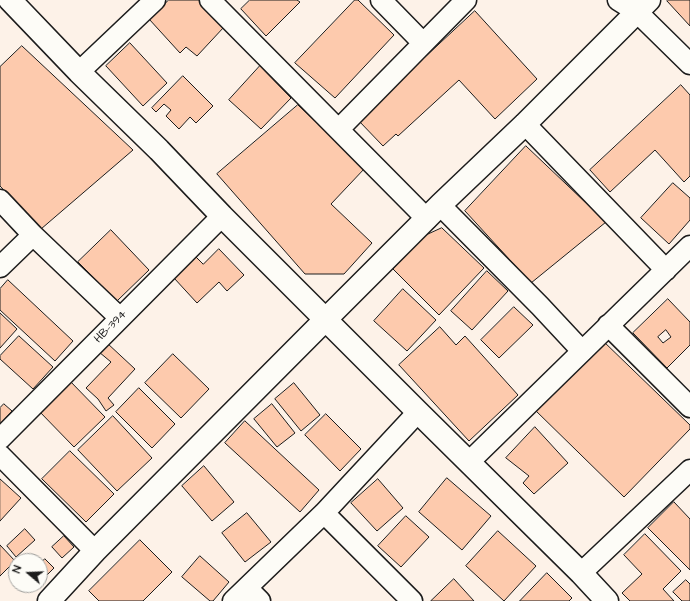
<!DOCTYPE html>
<html>
<head>
<meta charset="utf-8">
<style>
  body { margin:0 }
  #map { position:relative; width:690px; height:601px; overflow:hidden; background:#fdf2e8; font-family:"Architects Daughter",sans-serif }
  canvas { display:block }
  .north { position:absolute; left:8px; top:553px; width:40px; height:40px; box-sizing:border-box; background:#fdfcf7; border:1px solid #a3a29f; border-radius:50%; rotate:289deg; font-size:11px; font-weight:700; line-height:16px; text-align:center; color:#1c1c1c }
  .north::after { content:''; display:block; margin:auto; width:14px; height:18px; background:#1c1c1c; clip-path:polygon(50% 0,100% 100%,50% 72%,0 100%) }
</style>
</head>
<body>
<div id="map">
<canvas width="690" height="601"></canvas>
<div class="north">N</div>
</div>
<script>
const ctx = document.querySelector('canvas').getContext('2d');
ctx.lineJoin = 'round';
function paint(path, color) { ctx.fillStyle = color; ctx.fill(path, 'evenodd'); }
function stroke(path, color, width, dash) { ctx.strokeStyle = color; ctx.lineWidth = width; ctx.lineCap = dash ? 'butt' : 'round'; ctx.setLineDash(dash || []); ctx.stroke(path); }
function label(font, color, halo, rows, align = 'center') {
  ctx.font = font + ' "Architects Daughter",sans-serif'; ctx.lineWidth = 4; ctx.setLineDash([]); ctx.textBaseline = 'middle'; ctx.strokeStyle = halo; ctx.fillStyle = color; for (const [text, x, y, turn = 0] of rows) {
    ctx.save(); ctx.translate(x, y); ctx.rotate((+turn || 0) * Math.PI / 180); ctx.textAlign = isNaN(turn) ? turn : align; if (halo) ctx.strokeText(text, 0, 0); ctx.fillText(text, 0, 0); ctx.restore();
  }
}
const building = new Path2D(`
  M169,0H199L224,27L197,56L186,47L180,53L149,19Z
  M250,0H297L300,2L266,36L241,9Z
  M355,0H358L394,35L335,98L295,63Z
  M668,0H690V26L667,1Z
  M475,11L537,79L495,119L459,80L398,136L396,134L383,146L358,120Z
  M130,43L167,83L143,106L106,66Z
  M22,46L133,150L41,229L0,186V67Z
  M260,66L291,98L261,129L229,100Z
  M183,76L213,106L196,123L190,117L179,129L166,116L171,110L164,104L156,112L152,108Z
  M681,85L690,95V176L684,182L655,150L610,192L590,170Z
  M298,105L365,168L331,204L372,243L344,274H305L217,174Z
  M526,146L606,222L531,283L465,211Z
  M673,183L690,198V220L669,244L641,218Z
  M442,228L484,268L439,315L393,269L424,236Z
  M111,230L149,270L117,301L78,262Z
  M219,249L244,275L227,291L219,282L197,303L174,278L196,257L203,264Z
  M487,271L508,291L472,330L451,311Z
  M8,280L73,341L55,361L0,310V289Z
  M403,289L436,320L407,351L374,321Z
  M668,299L690,322V345L667,368L633,333ZM666,330L671,337L663,343L658,337Z
  M514,307L533,325L499,358L481,340Z
  M0,313L17,329L0,348Z
  M440,327L456,345L465,336L518,395L469,441L399,365Z
  M19,336L53,367L33,389L0,359V356Z
  M601,339L690,425V429L624,497L534,409Z
  M107,343L135,369L108,398L114,405L106,411L98,399L86,388L111,362L99,352Z
  M173,354L209,389L181,418L145,383Z
  M68,379L105,417L74,447L37,409Z
  M294,383L320,415L301,431L275,399Z
  M139,388L175,424L152,448L116,412Z
  M4,404L12,411L0,424V408Z
  M272,404L295,433L277,447L254,419Z
  M326,414L361,449L340,471L305,435Z
  M113,416L152,458L117,491L78,450Z
  M245,421L319,490L300,512L225,443Z
  M535,427L568,463L534,494L523,483L529,476L506,458Z
  M70,451L114,494L86,522L42,479Z
  M204,466L234,502L212,521L182,486Z
  M447,478L491,516L462,550L419,512Z
  M0,479L21,498L0,521Z
  M378,479L403,508L377,531L351,503Z
  M674,502L690,519V570L648,528Z
  M247,513L271,542L245,562L222,533Z
  M406,516L429,537L401,567L378,546Z
  M25,529L35,540L16,557L7,546Z
  M498,531L536,566L504,601L466,566Z
  M645,534L681,571L663,589L674,601H630L622,593L642,574L624,555Z
  M64,536L74,547L62,558L52,547Z
  M140,540L172,572L143,601H99L89,591Z
  M0,545L15,561L0,576Z
  M200,556L229,582L213,601H210L182,577Z
  M45,559L54,568L47,575L40,567V564Z
  M547,573L572,598L569,601H520Z
  M454,579L474,601H431Z
  M686,580L690,584V601H682L673,592Z`);
paint(building, '#fdcaad');
stroke(building, '#1c1c1c', 1);
const street = new Path2D(`
  M210,0L427,219
  M381,0L423,43
  M618,0L637,12L690,64
  M79,72L155,0
  M525,124L666,270
  M339,129L466,0
  M0,200L33,235L120,318
  M440,205L540,306L582,351
  M0,267L33,235
  M608,325L690,407
  M0,439L222,216
  M0,455L95,551
  M469,462L690,246
  M324,513L412,601
  M581,573L690,470
  M247,588L260,601
  M233,601L324,513L418,412`);
const secondary = new Path2D(`
  M10,0L79,72L159,150L222,216L418,412L581,573L607,601
  M49,601L95,551L326,319L440,205L525,124L649,0`);
stroke(street, '#1c1c1c', 23);
stroke(secondary, '#1c1c1c', 25);
stroke(street, '#fdfcf7', 20);
stroke(secondary, '#fdfcf7', 22);
label('12px', '#1c1c1c', '#fdfcf7', [
  ["HB-394",111,327,-45]
]);
</script>
</body>
</html>
